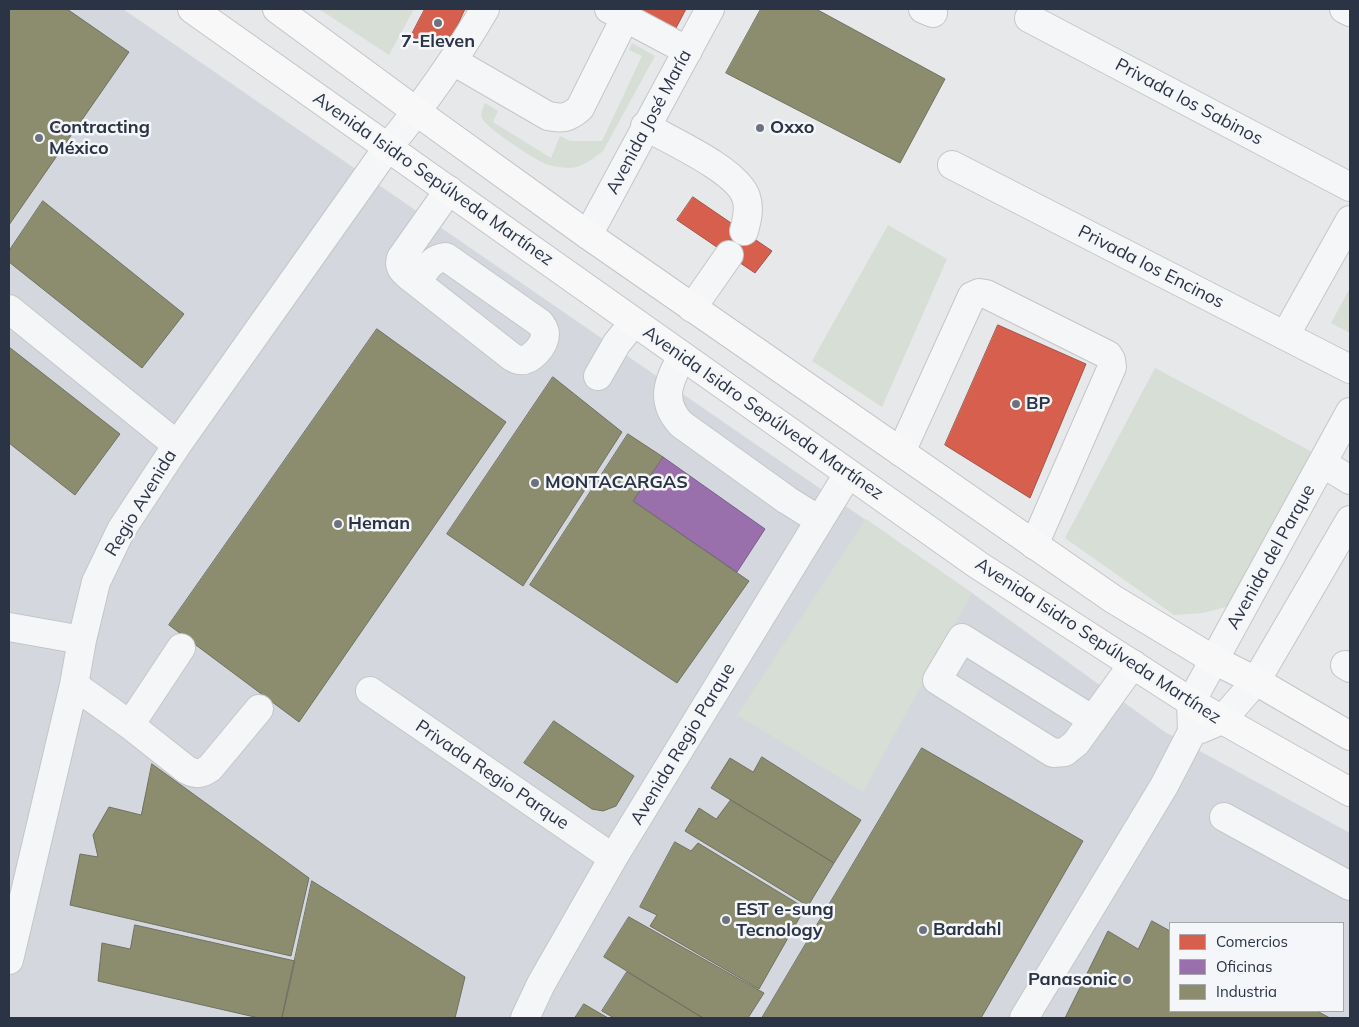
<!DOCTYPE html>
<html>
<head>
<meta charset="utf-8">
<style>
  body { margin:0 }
  #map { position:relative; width:1359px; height:1027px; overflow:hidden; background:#e6e8ea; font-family:Mulish,sans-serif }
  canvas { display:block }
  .frame { position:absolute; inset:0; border:10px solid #2b3445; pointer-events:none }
  .legend { position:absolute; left:1169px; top:922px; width:175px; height:90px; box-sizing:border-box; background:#f4f6f9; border:1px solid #a4a8b1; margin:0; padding:6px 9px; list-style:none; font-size:15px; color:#2b3445 }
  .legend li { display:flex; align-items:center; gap:10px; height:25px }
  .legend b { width:25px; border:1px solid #a4a8b1 }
</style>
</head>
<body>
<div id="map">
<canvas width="1359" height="1027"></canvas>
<div class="frame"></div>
<ul class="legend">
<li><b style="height:14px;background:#d6604d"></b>Comercios</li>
<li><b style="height:14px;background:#9970ab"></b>Oficinas</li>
<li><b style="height:14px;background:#8c8c6e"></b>Industria</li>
</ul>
</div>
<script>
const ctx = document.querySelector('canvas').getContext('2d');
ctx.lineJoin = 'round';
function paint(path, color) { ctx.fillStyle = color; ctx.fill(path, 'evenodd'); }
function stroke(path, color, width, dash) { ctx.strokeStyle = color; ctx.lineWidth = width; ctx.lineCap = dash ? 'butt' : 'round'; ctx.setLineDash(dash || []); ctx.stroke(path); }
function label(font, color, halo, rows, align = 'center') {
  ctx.font = font + ' Mulish,sans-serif'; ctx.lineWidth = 5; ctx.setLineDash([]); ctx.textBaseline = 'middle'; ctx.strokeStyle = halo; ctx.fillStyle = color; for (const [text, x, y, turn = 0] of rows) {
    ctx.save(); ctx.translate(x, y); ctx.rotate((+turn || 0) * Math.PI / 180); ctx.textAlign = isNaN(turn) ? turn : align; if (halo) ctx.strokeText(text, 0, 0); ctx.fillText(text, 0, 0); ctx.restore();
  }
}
paint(new Path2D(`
  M9,9H123L972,593L1165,732L1350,833V1018H9ZM1170,923H1343V1011H1170Z`), '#d4d7dd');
paint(new Path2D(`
  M319,9H414L389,55Z
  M632,43L655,56L603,151C595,157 587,164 576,167C568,169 557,167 549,165C538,162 486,128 482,118C480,113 483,108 485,103L498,111L493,122L551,158L560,136L570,141H602L642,56L629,50Z
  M888,225L947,259L882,407L812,361Z
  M1350,288V333L1331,323Z
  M1155,368L1314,453L1229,606L1203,613L1174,615L1065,538Z
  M866,519L972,593L863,792L737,715Z`), '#d6ded6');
const shops = new Path2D(`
  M425,9H465L448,45L431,48L411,36Z
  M639,9H686L676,28Z
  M693,197L772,251L755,273L677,220Z
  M998,325L1086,364L1030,498L945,445Z`);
paint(shops, '#d6604d');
stroke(shops, '#a3534b', 1);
const offices = new Path2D(`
  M663,457L765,529L737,572L633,501Z`);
paint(offices, '#9970ab');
stroke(offices, '#785e8c', 1);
const industry = new Path2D(`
  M9,9H67L129,52L9,225Z
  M761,9H816L945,79L900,163L726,73Z
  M43,201L184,314L142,368L9,262V251Z
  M377,329L506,422L299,722L169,625Z
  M9,347L120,434L75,495L9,443Z
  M553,377L622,432L523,586L447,534Z
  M628,434L663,457L633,501L749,581L677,683L530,585Z
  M554,721L634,776L616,806L603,811L592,809L524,763Z
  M922,748L1083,841L981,1018H762Z
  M762,757L861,820L834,863L711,788L730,758L753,772Z
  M152,764L309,878L291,956L70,905L80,854L98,857L93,835L109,807L141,815Z
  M731,800L834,863L808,906L685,831L699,808L716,819Z
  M675,842L691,851L698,843L805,908L759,989L650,926L657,915L640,907Z
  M312,881L465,977L455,1018H282Z
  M629,917L764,993L748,1018H703L604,957Z
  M1152,921L1170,931V1011H1317L1330,1018H1065L1108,931L1138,949Z
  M135,925L295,961L282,1018H259L98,981L102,943L130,949Z
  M627,972L703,1018H614L602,1011Z
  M584,1004L608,1018H575Z`);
paint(industry, '#8c8c6e');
stroke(industry, '#6f7262', 1);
const minor = new Path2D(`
  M609,9L688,51
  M923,9L933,13
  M1344,9L1350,12
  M1029,18L1350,187
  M453,61L548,116C562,119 569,118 580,108L625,18
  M645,126C671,141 737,170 746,197C750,208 747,220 744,231
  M952,165L1350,369
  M588,235L710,9
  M417,282C425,271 431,258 446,257L540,323C542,326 545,329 545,334C545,345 531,362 519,360C517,360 514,358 512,357L410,277C403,271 398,267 401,258L449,190
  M692,308L729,255
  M9,309L177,445
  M1285,336L1350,220
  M682,356C669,381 659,400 681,424L787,500L819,520
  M598,376L617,343L634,322
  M901,452L972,296L979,293L986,294L1108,355L1111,360L1112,367L1034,545
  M1322,463L1350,480
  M9,627L82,640
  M1345,665L1350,668
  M74,685L130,725L187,770C197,775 201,774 210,768L259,709
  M370,691L613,858
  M1093,720L962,638L937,680L1053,753L1065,752L1076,743L1133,664
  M130,725L181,648
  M1201,729L1222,720L1256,681L1350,520
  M1224,817L1350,886
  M9,960L74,685L82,640L96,582L121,530L177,445L388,147C424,104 456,58 485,9
  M525,1018L541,984L613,858L848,474
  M1024,1018L1164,786L1192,732L1191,702L1350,412`);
const major = new Path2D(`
  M192,9L978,565L1191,702L1350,792
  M277,9L417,112L588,235L1113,599L1214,660L1256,681L1350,736`);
stroke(minor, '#c4c6c8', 30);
stroke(major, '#c2c5c8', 30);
stroke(minor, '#f5f6f7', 28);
stroke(major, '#f8f8f8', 28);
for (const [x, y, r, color] of [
  [438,23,5,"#6c737f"],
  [760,128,5,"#6c737f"],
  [39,138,5,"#6c737f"],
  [1016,404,5,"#6c737f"],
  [535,483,5,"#6c737f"],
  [338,524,5,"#6c737f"],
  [726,920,5,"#6c737f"],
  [923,930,5,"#6c737f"],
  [1127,980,5,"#6c737f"]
]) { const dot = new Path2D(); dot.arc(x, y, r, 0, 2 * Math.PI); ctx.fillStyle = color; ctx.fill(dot); stroke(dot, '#f4f6f9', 2); }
label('bold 18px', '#2b3445', '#f4f6f9', [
  ["7-Eleven",438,42,"center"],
  ["Contracting",49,128],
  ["México",49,149],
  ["Oxxo",770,128],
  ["BP",1026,404],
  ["MONTACARGAS",545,483],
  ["Heman",348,524],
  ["EST e-sung",736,910],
  ["Tecnology",736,931],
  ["Bardahl",933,930],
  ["Panasonic",1117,980,"right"]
], 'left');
label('18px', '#2b3445', '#f4f6f9', [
  ["Privada los Sabinos",1189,102,28],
  ["Avenida José María",649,122,-62],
  ["Avenida Isidro Sepúlveda Martínez",433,179,35],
  ["Privada los Encinos",1151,267,27],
  ["Avenida Isidro Sepúlveda Martínez",763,413,35],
  ["Regio Avenida",141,503,-59],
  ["Avenida del Parque",1271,557,-61],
  ["Avenida Isidro Sepúlveda Martínez",1098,641,33],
  ["Avenida Regio Parque",683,744,-59],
  ["Privada Regio Parque",492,775,34]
]);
</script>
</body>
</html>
